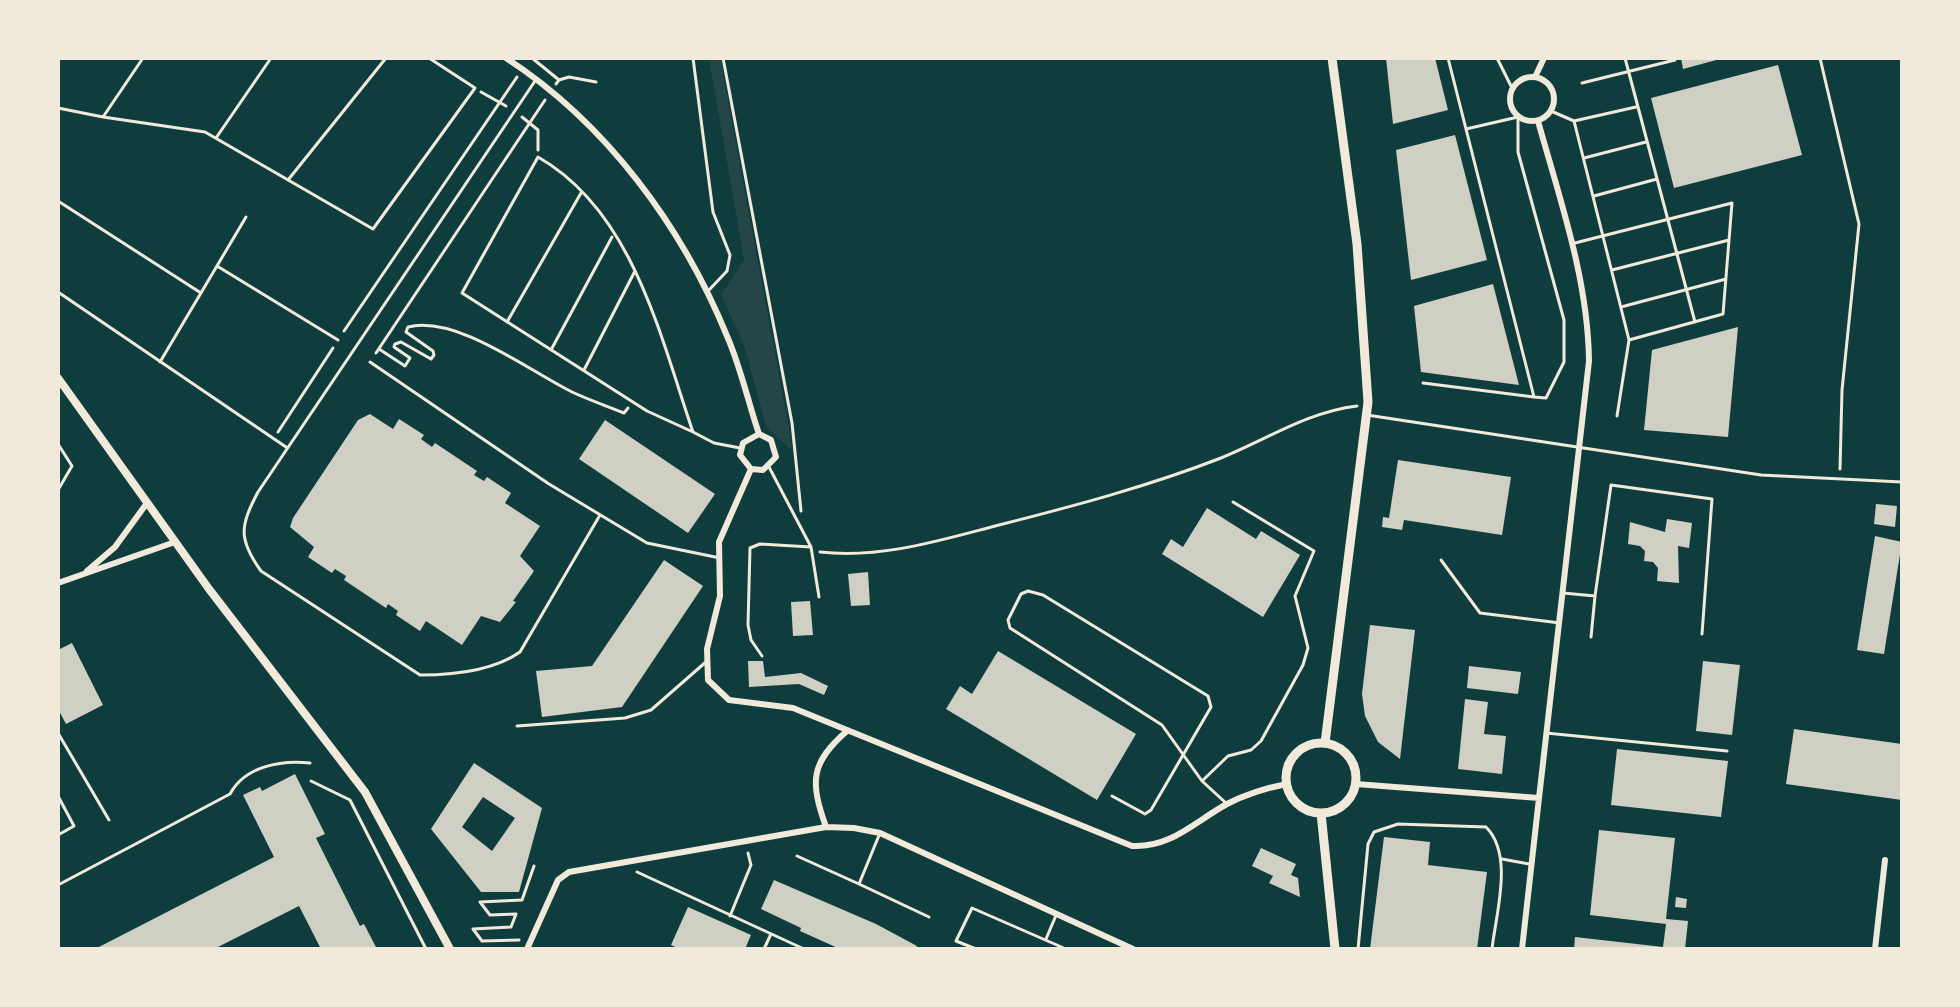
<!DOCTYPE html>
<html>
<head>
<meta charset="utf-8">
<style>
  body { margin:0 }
  #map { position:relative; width:1960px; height:1007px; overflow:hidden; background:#0f3d3e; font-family:"Fira Sans",sans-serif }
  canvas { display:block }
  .frame { position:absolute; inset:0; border:60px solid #f1e9da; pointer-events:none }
</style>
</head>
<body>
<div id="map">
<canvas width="1960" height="1007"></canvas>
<div class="frame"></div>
</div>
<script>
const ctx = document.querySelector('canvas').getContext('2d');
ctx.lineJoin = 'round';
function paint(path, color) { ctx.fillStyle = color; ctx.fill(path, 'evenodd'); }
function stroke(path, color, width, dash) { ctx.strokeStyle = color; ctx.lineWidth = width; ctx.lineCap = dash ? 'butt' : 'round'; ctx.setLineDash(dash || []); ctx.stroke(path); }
paint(new Path2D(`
  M709,58H720L789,429L792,447L789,448L766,426L744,345L721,295L744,260Z`), '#244646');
paint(new Path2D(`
  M1386,58H1435L1448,110L1393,124Z
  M1681,58H1720V59L1683,69Z
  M1778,65L1802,155L1674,188L1651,98Z
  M1455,135L1487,260L1411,280L1396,150Z
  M1493,284L1519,385L1421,372L1414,306Z
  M1738,327L1728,437L1644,430L1652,350Z
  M370,414L393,429L399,419L424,435L421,439L432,447L435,443L477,471L474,475L484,481L487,477L511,493L505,503L540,526L520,556L534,571L513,601L516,602L500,622L481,616L462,645L426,621L420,631L396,615L398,611L388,604L386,608L344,580L346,576L335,569L332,573L308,557L314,547L290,527L293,518L358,420Z
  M605,420L715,494L688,533L579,459Z
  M1398,460L1511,477L1502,535L1404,520L1402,530L1382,527L1383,517L1389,518Z
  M1876,504L1897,506L1895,527L1874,524Z
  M1207,508L1256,539L1261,531L1300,555L1263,617L1162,554L1171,539L1183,547Z
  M1667,519L1692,523L1689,548L1678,546L1679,583L1657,581L1658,568L1653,562L1644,561L1645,551L1640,546L1628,544L1630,522L1665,532Z
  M1875,536L1902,542L1884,654L1857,650Z
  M664,560L703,586L622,707L542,717L536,671L592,666Z
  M868,572L870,605L851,606L848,574Z
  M810,601L813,635L793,636L791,602Z
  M1370,625L1415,630L1400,759L1378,742L1365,716L1362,694Z
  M72,643L103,705L66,724L58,709V650Z
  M998,651L1136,734L1097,800L946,709L960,686L972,694Z
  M748,661H763L765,677L801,673L828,686L824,695L799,684L749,687Z
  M1703,661L1740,665L1732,735L1696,731Z
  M1469,666L1521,672L1518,694L1467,688Z
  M1465,699L1488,702L1484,734L1506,736L1502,774L1458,769Z
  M1794,729L1902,744V800L1786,784Z
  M1617,749L1728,761L1721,817L1611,805Z
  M474,763L542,808L519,892H481L431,829ZM483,797L515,818L492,851L462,827Z
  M295,774L325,834L316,838L360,926L364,924L377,949H321L299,906L214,949H95L274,857L243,795L260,787L262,791Z
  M1599,830L1675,838L1666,919L1688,921L1685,949H1574L1575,937L1663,947L1666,924L1590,915Z
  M1384,837L1430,842L1428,865L1487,872L1477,949H1370Z
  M1261,848L1296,864L1291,875L1298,878L1300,897L1269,883L1273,876L1252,866Z
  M774,880L876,924L917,946L915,949H840L800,931L801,928L761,909Z
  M1676,897L1687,899L1686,908L1675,907Z
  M688,907L751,935L745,949H680L671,945Z`), '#cfcfc3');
stroke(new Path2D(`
  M532,58L559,80L556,84
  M723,58L792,423L801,511
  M1820,58L1859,224L1842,390L1840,469
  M559,80L569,77L596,82
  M481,92L506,106
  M522,117L538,130V150
  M344,331L517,77
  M379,349L405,366L410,358L394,347L395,344L401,342L431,359L434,355L433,351L406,332L408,327C457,315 529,371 572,392C589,400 607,406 624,413L628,408
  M376,353L545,100
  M278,432L333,348
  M820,552C881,559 941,540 999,525C1074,506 1149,486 1221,458C1266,440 1307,412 1357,406
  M637,872L804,949
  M730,916L751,865L748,853
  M519,940L482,941L473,929L511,927L516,914L490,915L480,902L522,900L534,866
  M764,949L771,934`), '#f1e9da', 3);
stroke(new Path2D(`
  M143,58L103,117L205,132L373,229L475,88L429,58
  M693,58L713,212L730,255L727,271L709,290
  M1448,58L1466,129
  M1497,58L1512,88
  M1625,58L1695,322
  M535,81L258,492C240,526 238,539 261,571L420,675C453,675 493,671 520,652L600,515
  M1582,83L1675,60
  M58,108L103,117
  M1551,111L1574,121L1636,107
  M1518,117V152L1564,320V362L1546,398L1534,397L1466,129Z
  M1574,121L1629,340L1617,416
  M216,138L271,58
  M1584,158L1646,142
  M288,180L386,58
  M1594,196L1657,179
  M58,201L201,293
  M1575,243L1732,203L1723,314L1629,340
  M217,266L338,340
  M1612,270L1729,240
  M58,292L286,447
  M1621,307L1726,279
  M507,322L581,193
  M551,350L612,237
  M160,362L246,217
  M370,362L549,484L647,543L720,558
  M584,370L635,271
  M1423,383L1534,397
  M1367,415L1761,475L1902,482
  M693,432L647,411L462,293L538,157C633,211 660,336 693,432L714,443L740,448
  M58,444L72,466L58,490
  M769,467L811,547L819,597
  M1441,560L1480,613L1560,623
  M1563,593L1595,596L1611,485L1712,499L1702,634
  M1591,637L1595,596
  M762,656L751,640L748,625L750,548L760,544L811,547
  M517,726L625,718L651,710L707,661
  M58,733L109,820
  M1546,733L1727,751
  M311,781L350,800L426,949
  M58,796L74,826L58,835
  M1112,796L1145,814L1151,810L1211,707L1208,696L1043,595L1028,591L1021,594L1008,620L1010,628L1162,725L1202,781
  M1227,804L1202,781L1228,756L1251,750L1261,741L1303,665L1308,648L1295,596L1314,551L1233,502
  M880,833L859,884L929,917
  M797,856L859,884
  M1502,859L1529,864
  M58,885L230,794C245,766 281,760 310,763
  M1046,939L1057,913
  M976,949L956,941L972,908L1066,949
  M1358,949L1368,844L1374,832L1398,824L1486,827C1514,855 1496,913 1492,949`), '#f1e9da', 3);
stroke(new Path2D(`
  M506,58C606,123 682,226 727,336C741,368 748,402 759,434L743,443L740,455L751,469
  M1510 99a22 22 0 1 1 44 0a22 22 0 1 1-44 0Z
  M1535,77L1544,58
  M759,434L771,440L776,457L763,470L751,469L719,542L720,596L707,649L708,680L729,700L793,708L1132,846C1171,848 1194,822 1227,804C1246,794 1266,788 1287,784
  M87,571L115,547L147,503
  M58,583L175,542
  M1356,784L1539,798L1589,361C1588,279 1560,200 1538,121
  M826,827C810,782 810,763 847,731
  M527,949L558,880L569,872L826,827L854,828L880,833L1133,949
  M1522,949L1539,798
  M1875,949L1885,860`), '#f1e9da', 6);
stroke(new Path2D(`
  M58,378L209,589L365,792L450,949`), '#f1e9da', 8);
stroke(new Path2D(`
  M1286 778a35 35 0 1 1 70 0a35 35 0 1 1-70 0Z
  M1325,743L1368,402L1357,244L1332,58
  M1321,813L1335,949`), '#f1e9da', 9);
</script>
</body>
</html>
